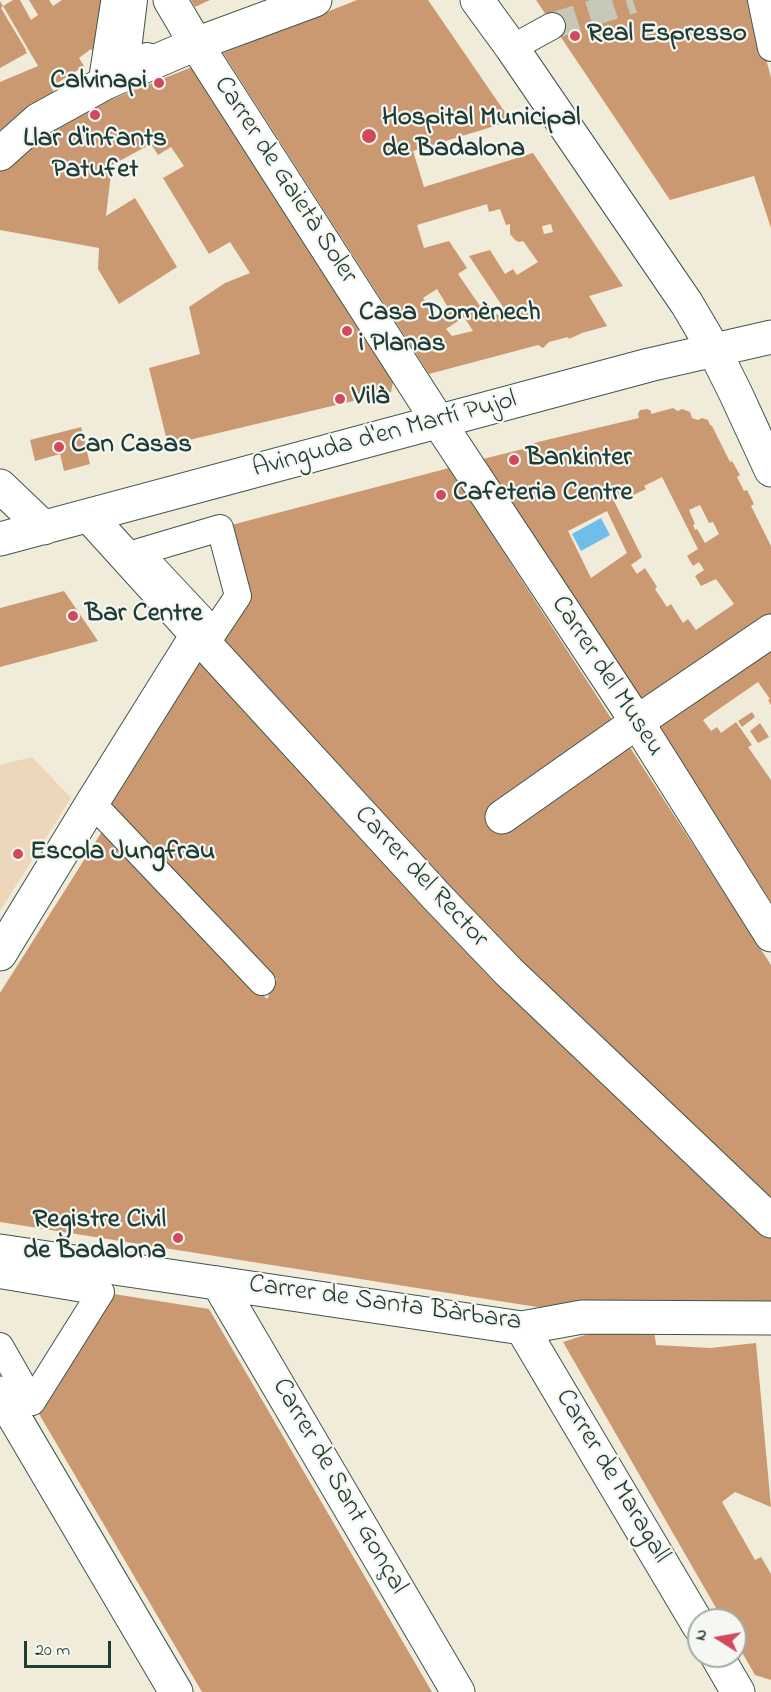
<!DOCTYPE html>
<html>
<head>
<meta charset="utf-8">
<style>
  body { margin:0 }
  #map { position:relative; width:771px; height:1692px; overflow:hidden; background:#f1ebd9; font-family:"Indie Flower",sans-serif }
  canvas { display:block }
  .north { position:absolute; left:687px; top:1608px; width:60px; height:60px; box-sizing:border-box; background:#f6f6f2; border:2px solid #a0aca6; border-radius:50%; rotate:281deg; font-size:16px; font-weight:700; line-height:24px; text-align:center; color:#1f3d34 }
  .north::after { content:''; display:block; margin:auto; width:21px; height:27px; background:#d1495b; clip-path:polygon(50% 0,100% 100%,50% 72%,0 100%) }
  .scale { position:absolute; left:24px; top:1641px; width:87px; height:27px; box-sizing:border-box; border:3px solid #1f3d34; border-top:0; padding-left:8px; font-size:18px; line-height:21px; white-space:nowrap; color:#1f3d34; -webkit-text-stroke:4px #f6f6f2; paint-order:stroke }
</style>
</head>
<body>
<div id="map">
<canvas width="771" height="1692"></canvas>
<div class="north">N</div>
<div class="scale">20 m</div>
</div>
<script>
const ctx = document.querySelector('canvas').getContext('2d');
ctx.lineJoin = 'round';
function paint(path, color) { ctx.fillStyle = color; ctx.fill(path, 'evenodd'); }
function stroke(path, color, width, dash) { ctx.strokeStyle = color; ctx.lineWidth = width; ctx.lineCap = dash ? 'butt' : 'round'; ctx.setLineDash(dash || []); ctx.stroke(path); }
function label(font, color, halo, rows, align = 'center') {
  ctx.font = font + ' "Indie Flower",sans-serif'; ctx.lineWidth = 4.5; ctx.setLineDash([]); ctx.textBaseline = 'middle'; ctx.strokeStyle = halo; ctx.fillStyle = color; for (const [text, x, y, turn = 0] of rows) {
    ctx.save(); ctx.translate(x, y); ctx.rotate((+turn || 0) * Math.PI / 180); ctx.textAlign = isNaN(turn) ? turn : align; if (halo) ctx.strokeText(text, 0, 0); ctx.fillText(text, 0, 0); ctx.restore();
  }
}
paint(new Path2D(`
  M32,757L71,798L0,911V765Z`), '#edd7ba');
paint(new Path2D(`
  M601,518L610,535L581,551L572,534Z`), '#6dbee8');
paint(new Path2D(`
  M13,0H20L31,20L38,15L29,0H49L53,6L62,0H108L94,53L91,49L79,58L84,66L51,87L56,95L0,139V82L38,66L3,6Z
  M191,0H210L195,7Z
  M357,0H428L511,121L413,151L424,187L533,153L623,286L589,296L607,326L582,333L569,339L568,337L549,342L543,348L538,345L429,374L223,53ZM487,204L489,212L500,209L506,225L510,224V234L515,240L519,242L523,241L538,262L517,275L513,269L505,274L490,250L469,256L505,310L497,315L487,302L480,306L458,274L467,268L449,241L424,248L417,225ZM551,224L553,232L544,234L542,226ZM437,289L449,309L437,318L423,298ZM464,317L473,331L452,336L446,329Z
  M536,0H751L771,78V228L754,176L670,200Z
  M0,1L3,6L1,8L26,50H25L27,53L0,68Z
  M192,67L393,382L391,392L168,445L149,368L200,354L189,307L225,283L250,273L230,242L209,254L163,178L184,166L171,147L158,155L151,144L112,165L106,216L135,198L177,267L119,304L98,269L99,248L0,230V165L52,122L115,98Z
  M673,408L678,411L682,409L690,412L692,418L698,420L702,418L708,420L710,425L712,426L730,462L732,461L740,475L737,477L744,491L747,490L754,504L751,506L771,546V614L643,703L483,459L527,448V445L538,442L639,418L638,414L640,410L647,409L651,411V414ZM662,477L698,549L687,556L693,566L699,562L704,570L695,576L701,586L716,579L734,604L696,630L688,619L683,623L671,604L667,607L655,589L657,587L645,568L637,574L631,565L642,557L614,501L623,496L625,499L646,489L644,486ZM700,505L709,523L713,522L719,534L705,543L697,529L695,530L693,525L695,524L689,510ZM607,511L627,553L591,578L568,531Z
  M81,427L90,464L64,471L60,454L35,461L30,440Z
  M449,468L771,965V1197L664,1100L533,975L436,876L214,632L238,596L220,528Z
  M64,591L98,641L0,667V608Z
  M771,644V705L768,700L770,699L758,682L703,720L711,731L717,727L721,733L736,722L752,745L748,747L771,780V902L656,724Z
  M199,657L771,1236V1311L537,1307L0,1222V993L103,830L267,999L277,979L104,799Z
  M752,712L755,717L742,727L738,721Z
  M760,723L769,737L758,743L750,731Z
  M101,1292L209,1309L432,1692H202L32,1402Z
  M604,1329L654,1330L656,1345L710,1348L756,1343L771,1507L735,1492L722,1502L755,1560L761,1557L771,1574V1680L755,1675L735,1640V1620H723L563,1342Z`), '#cb9971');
stroke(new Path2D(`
  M552,26L633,0`), '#c7c8b8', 26, [26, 13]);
const pedestrian = new Path2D(`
  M134,0L126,66L147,56
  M761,0L771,48
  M512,48L552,26
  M220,528L238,596L214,632L139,552Z
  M92,803L262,982
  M0,1275L101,1292L32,1402L0,1346`);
const minor = new Path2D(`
  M170,0L196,44L438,421L637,722L771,935
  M105,83L196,44L315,0
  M0,154L38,120L105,83L118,0
  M0,486L44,528
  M89,516L197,635L438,898L509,972L771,1221
  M0,539L649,365L771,337
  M502,817L637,722L771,631
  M0,954L92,803L197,635
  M0,1251L522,1328L582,1317L771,1318
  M218,1283L458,1692
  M522,1328L699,1626
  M0,1393L176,1692
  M717,1656L738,1692`);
const primary = new Path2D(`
  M477,0L512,48L687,304L714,350L735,392L771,470`);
stroke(pedestrian, '#3e574d', 28);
stroke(minor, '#3e574d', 35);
stroke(primary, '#3e574d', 35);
stroke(pedestrian, '#fff', 26);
stroke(minor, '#fff', 33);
stroke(primary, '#fff', 33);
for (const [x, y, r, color] of [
  [575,36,6,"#d1495b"],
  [159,83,6,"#d1495b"],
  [95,115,6,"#d1495b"],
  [369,136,8,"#d1495b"],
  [347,331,6,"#d1495b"],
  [340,399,6,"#d1495b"],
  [59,447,6,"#d1495b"],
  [514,460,6,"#d1495b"],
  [441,495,6,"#d1495b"],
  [73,616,6,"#d1495b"],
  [18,854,6,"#d1495b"],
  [178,1238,6,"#d1495b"]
]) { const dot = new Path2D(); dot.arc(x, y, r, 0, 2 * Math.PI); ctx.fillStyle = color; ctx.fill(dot); stroke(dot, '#f6f6f2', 2); }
label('bold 27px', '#1f3d34', '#f6f6f2', [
  ["Real Espresso",587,36],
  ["Calvinapi",147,83,"right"],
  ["Hospital Municipal",382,120],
  ["de Badalona",382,151],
  ["Llar d'infants",95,141,"center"],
  ["Patufet",95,172,"center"],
  ["Casa Domènech",359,315],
  ["i Planas",359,346],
  ["Vilà",352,399],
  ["Can Casas",71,447],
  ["Bankinter",526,460],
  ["Cafeteria Centre",453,495],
  ["Bar Centre",85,616],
  ["Escola Jungfrau",30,854],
  ["Registre Civil",166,1222,"right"],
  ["de Badalona",166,1253,"right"]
], 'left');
label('27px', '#1f3d34', '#f6f6f2', [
  ["Carrer de Gaietà Soler",284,181,57],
  ["Avinguda d'en Martí Pujol",385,436,-15],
  ["Carrer del Museu",606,677,57],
  ["Carrer del Rector",420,878,47],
  ["Carrer de Santa Bàrbara",385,1305,8],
  ["Carrer de Maragall",611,1477,59],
  ["Carrer de Sant Gonçal",338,1487,60]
]);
</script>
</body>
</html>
